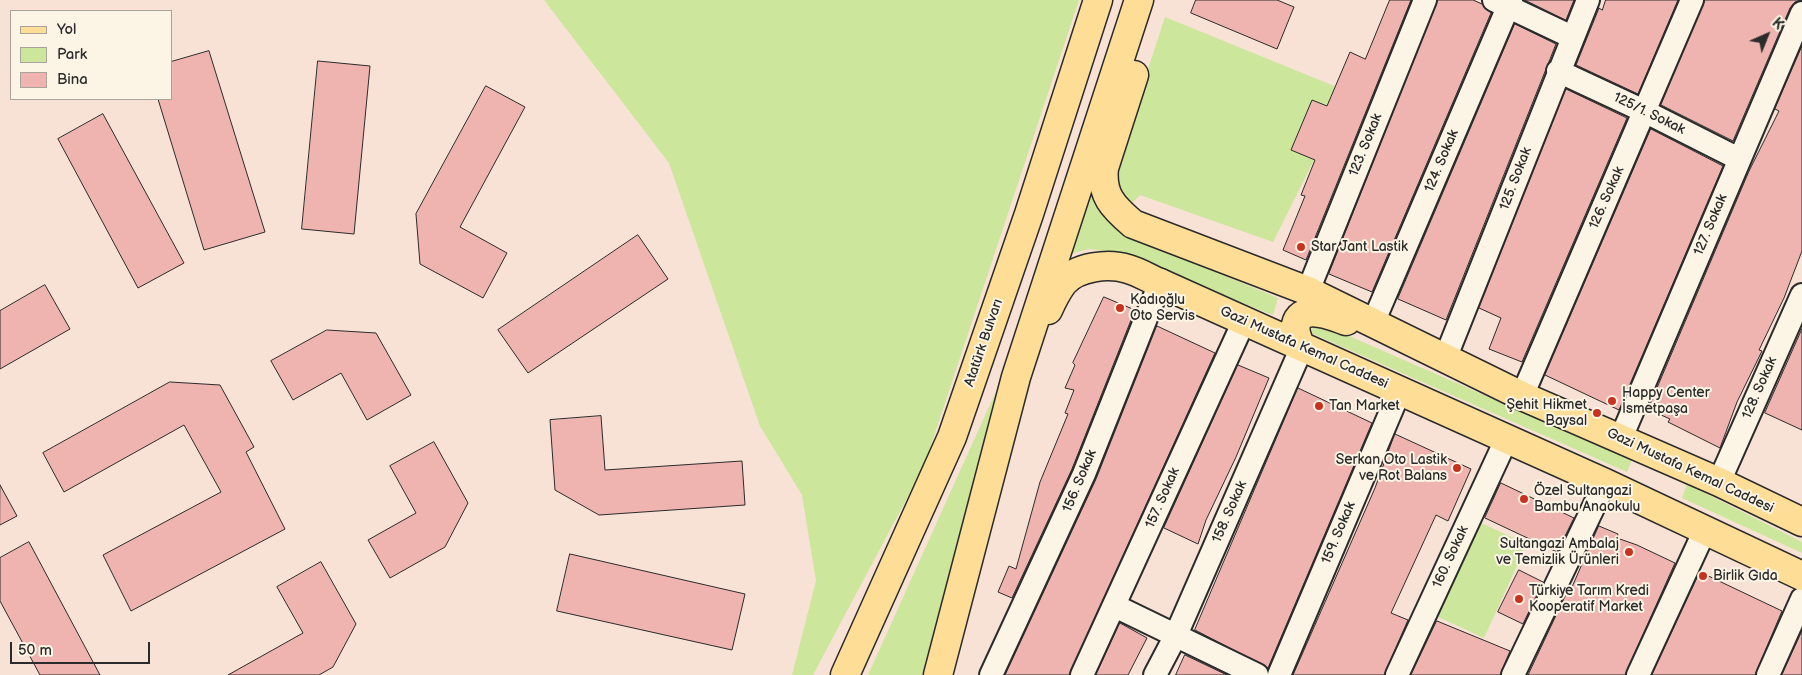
<!DOCTYPE html>
<html>
<head>
<meta charset="utf-8">
<style>
  body { margin:0 }
  #map { position:relative; width:1802px; height:675px; overflow:hidden; background:#f8e2d5; font-family:"Balsamiq Sans",sans-serif }
  canvas { display:block }
  .legend { position:absolute; left:10px; top:10px; width:162px; height:90px; box-sizing:border-box; background:#fcf5e5; border:1px solid #a8a49b; margin:0; padding:6px 9px; list-style:none; font-size:15px; color:#2b2b2b }
  .legend li { display:flex; align-items:center; gap:10px; height:25px }
  .legend b { width:25px; border:1px solid #a8a49b }
  .north { position:absolute; left:1742px; top:10px; width:50px; height:50px; -webkit-text-stroke:4px #fcf5e5; paint-order:stroke; rotate:44deg; font-size:14px; font-weight:700; line-height:20px; text-align:center; color:#2b2b2b }
  .north::after { content:''; display:block; margin:auto; width:18px; height:22px; background:#2b2b2b; clip-path:polygon(50% 0,100% 100%,50% 72%,0 100%) }
  .scale { position:absolute; left:10px; top:642px; width:140px; height:22px; box-sizing:border-box; border:2px solid #2b2b2b; border-top:0; padding-left:6px; font-size:15px; line-height:18px; white-space:nowrap; color:#2b2b2b; -webkit-text-stroke:4px #fcf5e5; paint-order:stroke }
</style>
</head>
<body>
<div id="map">
<canvas width="1802" height="675"></canvas>
<ul class="legend">
<li><b style="height:6px;background:#fedd96"></b>Yol</li>
<li><b style="height:14px;background:#cce69c"></b>Park</li>
<li><b style="height:14px;background:#efb4af"></b>Bina</li>
</ul>
<div class="north">K</div>
<div class="scale">50 m</div>
</div>
<script>
const ctx = document.querySelector('canvas').getContext('2d');
ctx.lineJoin = 'round';
function paint(path, color) { ctx.fillStyle = color; ctx.fill(path, 'evenodd'); }
function stroke(path, color, width, dash) { ctx.strokeStyle = color; ctx.lineWidth = width; ctx.lineCap = dash ? 'butt' : 'round'; ctx.setLineDash(dash || []); ctx.stroke(path); }
function label(font, color, halo, rows, align = 'center') {
  ctx.font = font + ' "Balsamiq Sans",sans-serif'; ctx.lineWidth = 4; ctx.setLineDash([]); ctx.textBaseline = 'middle'; ctx.strokeStyle = halo; ctx.fillStyle = color; for (const [text, x, y, turn = 0] of rows) {
    ctx.save(); ctx.translate(x, y); ctx.rotate((+turn || 0) * Math.PI / 180); ctx.textAlign = isNaN(turn) ? turn : align; if (halo) ctx.strokeText(text, 0, 0); ctx.fillText(text, 0, 0); ctx.restore();
  }
}
paint(new Path2D(`
  M544,0H1079L924,466L813,675H792L816,581L802,495L760,426L669,163Z
  M1165,17L1344,90L1313,162L1273,242L1140,195L1132,203C1121,191 1116,182 1117,165Z
  M1091,190L1103,214L1120,232L1278,298L1273,315L1112,252L1089,249L1070,254Z
  M1315,321L1632,460L1627,472L1311,333Z
  M997,389L922,675H868Z
  M1687,484L1802,542V553L1682,498Z
  M1479,522L1527,544L1484,638L1436,616Z`), '#cce69c');
const building = new Path2D(`
  M1196,0H1277L1294,7L1277,49L1191,13Z
  M1390,0H1411L1306,260L1283,250L1305,196L1301,195L1315,160L1291,150L1312,100L1327,106L1350,52L1365,59Z
  M1438,0H1473L1482,4L1491,13L1372,292L1329,274Z
  M1525,0H1574L1566,20Z
  M1606,0H1678L1638,94L1576,65L1599,8L1602,10Z
  M1705,0H1801L1795,2L1790,8L1733,141L1661,105Z
  M1515,24L1556,44L1446,320L1398,299Z
  M1802,46V251L1784,298L1759,350L1762,351L1737,402L1720,448L1668,422L1670,419L1648,409L1749,171L1779,111L1775,109Z
  M209,51L265,232L204,250L158,99H171V62Z
  M318,61L370,66L354,234L302,229Z
  M486,86L525,107L460,227L507,253L483,298L420,264L416,214Z
  M1566,89L1627,118L1522,362L1489,349L1501,318L1479,308Z
  M103,114L184,263L138,288L58,139Z
  M1651,129L1723,166L1619,410L1545,375Z
  M638,235L668,279L528,373L498,330Z
  M45,285L70,329L0,369V311Z
  M1104,297L1135,310L1072,469L1012,598L998,592L1009,566L1016,569L1040,482L1068,414L1065,413L1074,390L1065,388L1075,365L1073,363Z
  M1157,326L1215,353L1069,675H1005L1096,479Z
  M1802,329V430L1765,413Z
  M327,330L376,333L411,395L367,420L341,373L293,400L271,361Z
  M1238,365L1269,378L1236,457L1206,520L1198,544L1164,528Z
  M170,382L220,385L254,447L246,452L285,529L131,611L103,555L221,492L184,425L64,492L43,453Z
  M1298,388L1372,423L1268,668L1195,630Z
  M601,416L605,470L742,461L745,505L599,515L555,490L550,420Z
  M1395,434L1471,469L1448,521L1436,515L1391,613L1408,620L1384,675H1293L1375,488Z
  M434,442L468,503L445,547L390,578L368,540L416,513L390,466Z
  M1501,483L1574,518L1557,552L1485,518Z
  M0,485L17,516L0,525Z
  M1599,526L1618,534L1617,538L1637,545L1675,563L1625,675H1528L1567,592L1569,593Z
  M29,542L100,675H40L0,601V558Z
  M570,554L745,594L732,650L557,611Z
  M321,562L356,624L333,667L319,675H228L303,633L277,587Z
  M1519,570L1543,582L1523,624L1498,612Z
  M1700,572L1782,611L1755,675H1652Z
  M1437,621L1510,651L1500,675H1411Z
  M1120,623L1147,638L1128,675H1096Z
  M1802,631V675H1782Z
  M1185,655L1227,675H1176Z`);
paint(building, '#efb4af');
stroke(building, '#2b2b2b', 1);
const minor = new Path2D(`
  M1494,0L1572,37
  M1558,71L1646,112L1739,159
  M1308,291L1425,0
  M1373,323L1511,0
  M1445,359L1588,0
  M1522,396L1692,0
  M1621,438L1802,13
  M1719,482L1802,295
  M1115,606L1257,675
  M991,675L1084,474L1160,283
  M1082,675L1244,321
  M1155,675L1176,635L1302,347
  M1279,675L1400,390
  M1397,675L1506,440
  M1513,675L1605,483
  M1638,675L1705,530
  M1768,675L1802,599`);
const major = new Path2D(`
  M1160,283L1605,483L1802,576
  M1308,291L1522,396L1719,482L1802,522
  M1302,347C1290,330 1294,308 1320,313C1329,314 1338,318 1346,321`);
const highway = new Path2D(`
  M1134,75L1104,168C1101,195 1113,207 1133,224L1308,291
  M1048,310C1052,301 1057,291 1063,283C1077,266 1109,263 1128,269C1139,272 1150,279 1160,283
  M845,675L952,437L1029,214L1098,0
  M938,675L1016,377L1139,0`);
stroke(minor, '#2b2b2b', 26);
stroke(major, '#2b2b2b', 31);
stroke(highway, '#2b2b2b', 31);
stroke(minor, '#fcf5e5', 22);
stroke(major, '#fedd96', 28);
stroke(highway, '#fedd96', 28);
for (const [x, y, r, color] of [
  [1301,247,5,"#c8321e"],
  [1120,308,5,"#c8321e"],
  [1612,401,5,"#c8321e"],
  [1319,406,5,"#c8321e"],
  [1597,413,5,"#c8321e"],
  [1457,468,5,"#c8321e"],
  [1524,499,5,"#c8321e"],
  [1629,552,5,"#c8321e"],
  [1703,576,5,"#c8321e"],
  [1519,599,5,"#c8321e"]
]) { const dot = new Path2D(); dot.arc(x, y, r, 0, 2 * Math.PI); ctx.fillStyle = color; ctx.fill(dot); stroke(dot, '#fcf5e5', 2); }
label('14px', '#2b2b2b', '#fcf5e5', [
  ["125/1. Sokak",1649,114,26],
  ["123. Sokak",1366,145,-68],
  ["124. Sokak",1442,161,-67],
  ["125. Sokak",1516,179,-69],
  ["126. Sokak",1607,198,-66],
  ["127. Sokak",1711,225,-67],
  ["Atatürk Bulvarı",984,343,-71],
  ["Gazi Mustafa Kemal Caddesi",1304,348,24],
  ["128. Sokak",1760,388,-66],
  ["Gazi Mustafa Kemal Caddesi",1690,471,25],
  ["156. Sokak",1080,481,-67],
  ["157. Sokak",1163,498,-66],
  ["158. Sokak",1230,512,-66],
  ["159. Sokak",1339,533,-67],
  ["160. Sokak",1451,557,-65]
]);
label('14px', '#2b2b2b', '#fcf5e5', [
  ["Star Jant Lastik",1311,247],
  ["Kadıoğlu",1130,300],
  ["Oto Servis",1130,316],
  ["Happy Center",1622,393],
  ["İsmetpaşa",1622,409],
  ["Şehit Hikmet",1587,405,"right"],
  ["Baysal",1587,421,"right"],
  ["Tan Market",1329,406],
  ["Serkan Oto Lastik",1447,460,"right"],
  ["ve Rot Balans",1447,476,"right"],
  ["Özel Sultangazi",1534,491],
  ["Bambu Anaokulu",1534,507],
  ["Sultangazi Ambalaj",1619,544,"right"],
  ["ve Temizlik Ürünleri",1619,560,"right"],
  ["Birlik Gıda",1713,576],
  ["Türkiye Tarım Kredi",1529,591],
  ["Kooperatif Market",1529,607]
], 'left');
</script>
</body>
</html>
